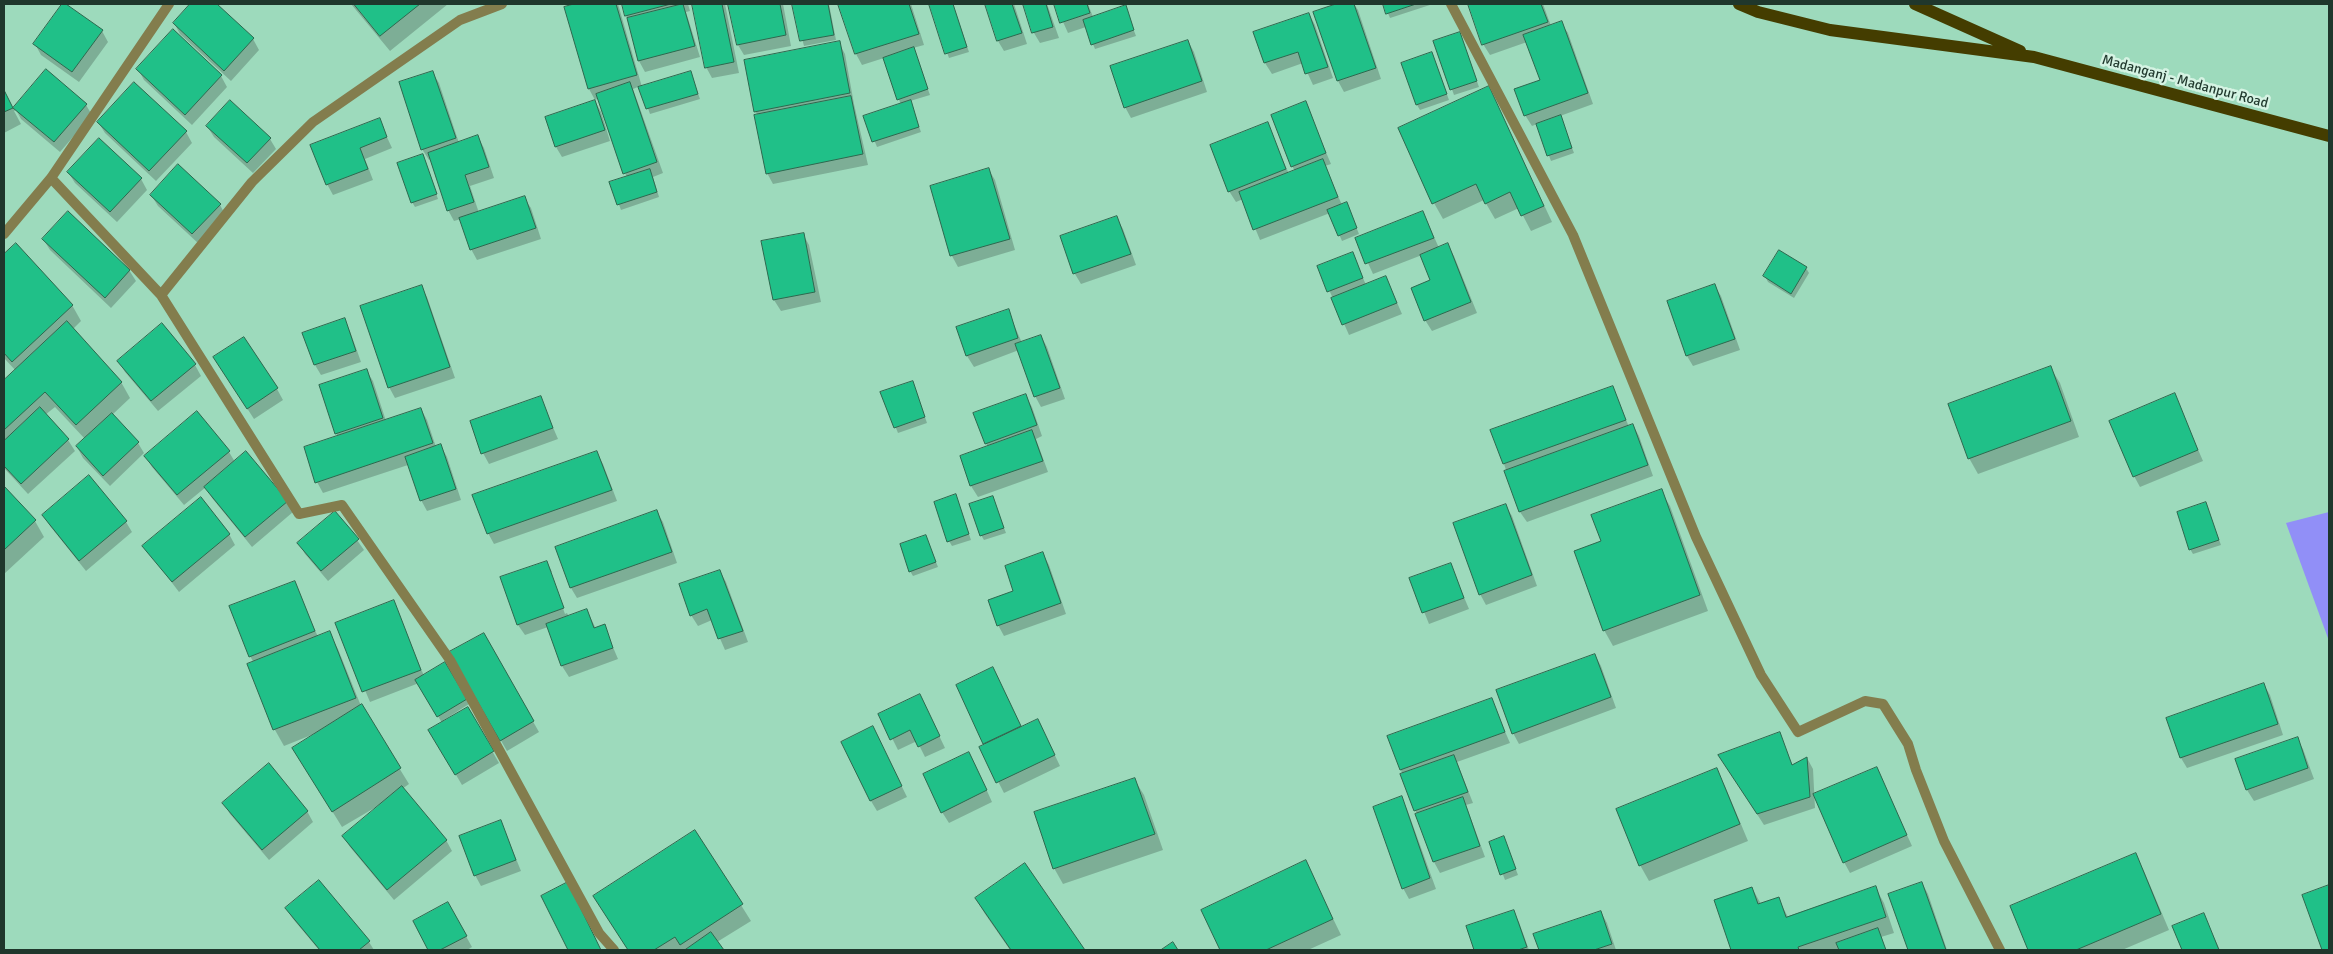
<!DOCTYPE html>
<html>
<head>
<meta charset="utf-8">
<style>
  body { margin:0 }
  #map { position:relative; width:2333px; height:954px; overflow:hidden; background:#9ddabc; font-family:Signika,sans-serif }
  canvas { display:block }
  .frame { position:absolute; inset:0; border:5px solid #1f372c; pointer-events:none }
</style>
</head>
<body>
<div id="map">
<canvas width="2333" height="954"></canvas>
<div class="frame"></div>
</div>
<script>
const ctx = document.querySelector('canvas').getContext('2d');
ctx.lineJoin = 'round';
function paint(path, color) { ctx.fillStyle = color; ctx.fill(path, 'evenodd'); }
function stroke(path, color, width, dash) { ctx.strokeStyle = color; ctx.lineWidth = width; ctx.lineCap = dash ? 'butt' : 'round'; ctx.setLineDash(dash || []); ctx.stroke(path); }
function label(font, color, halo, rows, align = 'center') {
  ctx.font = font + ' Signika,sans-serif'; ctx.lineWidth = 5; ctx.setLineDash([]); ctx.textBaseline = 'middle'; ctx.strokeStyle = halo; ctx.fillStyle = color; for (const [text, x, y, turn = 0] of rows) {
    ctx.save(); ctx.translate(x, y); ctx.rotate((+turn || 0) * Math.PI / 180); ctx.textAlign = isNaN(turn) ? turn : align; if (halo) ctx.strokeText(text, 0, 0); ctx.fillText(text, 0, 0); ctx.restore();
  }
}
paint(new Path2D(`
  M2329,512V641L2286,523Z`), '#918ff7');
paint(new Path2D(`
  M63,4L102,31L108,42L79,82L41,55L35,44Z
  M192,4H215L253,39L259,50L231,81L180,34L174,23Z
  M351,4H448L390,51Z
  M578,4H618L642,87L691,73L700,99L650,114L640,86L633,89L663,173L653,177L659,197L621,210L611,183L627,178L599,98L595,100L589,89L565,8Z
  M623,4H688L690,11L686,12L700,57L645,72L639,61Z
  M693,4H725L739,73L712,78L706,67Z
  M730,4H783L791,46L744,55L738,45Z
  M793,4H829L836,40L804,46Z
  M840,4H911L924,45L913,48L930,95L910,101L921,132L877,147L865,117L901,105L884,58L862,65L856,54Z
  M930,4H953L969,52L949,58Z
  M986,4H1014L1027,44L1004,51L998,41Z
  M1024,4H1047L1059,38L1040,43L1034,33Z
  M1055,4H1088L1093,17L1125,7L1136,36L1095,49L1086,27L1068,33Z
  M1339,4H1354L1358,10L1381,79L1344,92L1338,81L1314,12Z
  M1384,4H1433L1390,18Z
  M1469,4H1543L1551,26L1561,23L1568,33L1593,104L1560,116L1574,153L1551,161L1537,124L1532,126L1525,115L1541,81L1527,42L1490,55L1483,44Z
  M1309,14L1315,25L1333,78L1313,85L1303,63L1272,74L1265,63L1255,33Z
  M173,31L221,76L227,87L192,125L144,80L138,69Z
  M1462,39L1479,87L1454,95L1435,42Z
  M1188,41L1194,52L1207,92L1131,118L1125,107Z
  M839,43L845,54L854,104L868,165L773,184L767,173L758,116L755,111Z
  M1432,53L1449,100L1420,110L1417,105Z
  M46,71L86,105L92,115L60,152L21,119L16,110L14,111L21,124L4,133V90L13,109Z
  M432,72L439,83L459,143L478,137L484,148L494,178L470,186L479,213L524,198L531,208L541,239L477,260L471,249L461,219L454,221L448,210L431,159L429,160L422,149Z
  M1489,88L1552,222L1531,231L1519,208L1495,219L1484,200L1443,219L1434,203Z
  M595,101L601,112L610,141L562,157L556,147Z
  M1305,103L1331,164L1325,166L1342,205L1349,209L1359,234L1342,241L1330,213L1260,240L1243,199L1236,202L1229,191L1267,124L1289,174L1295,171L1292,166Z
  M379,120L392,148L365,159L373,180L333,195L327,184Z
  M98,122L186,132L192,143L156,181L105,133Z
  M207,126L270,139L276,149L253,173L214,137Z
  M425,161L438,199L415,207L412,202Z
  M989,170L995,180L1015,250L958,267L952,256L932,186Z
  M68,172L141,179L147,190L117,222L75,183Z
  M151,195L220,205L226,216L199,244L158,206Z
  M1423,212L1439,248L1448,245L1454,256L1477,313L1432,331L1425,320L1432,281L1422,255L1373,274L1357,239Z
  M1117,218L1123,229L1136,265L1081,284L1075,274L1062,237Z
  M803,234L809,245L821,302L781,311L774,300L763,242Z
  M43,239L129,270L136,281L111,308L50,250Z
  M16,245L72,305L81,321L73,329L121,382L130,398L112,415L138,443L144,453L110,486L83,458L77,447L85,439L55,407L45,415L68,440L75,451L28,494L4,468V382L16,371L4,358V256Z
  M1355,259L1366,285L1386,277L1402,314L1349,335L1319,267Z
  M1806,268L1809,273L1794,298L1768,282L1765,276Z
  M1714,285L1721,296L1740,350L1693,366L1687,356Z
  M421,287L427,297L455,378L395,398L389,387Z
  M1008,311L1022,343L1041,336L1047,347L1065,399L1041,407L1035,396L1019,350L974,367L967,356L958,328Z
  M344,320L350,331L361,362L321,375L315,365Z
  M119,362L195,365L201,376L158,411L125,372Z
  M2050,367L2060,383L2079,437L1978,474L1969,458Z
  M221,368L277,389L283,400L254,419Z
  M366,370L373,381L386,421L421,409L427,420L436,447L441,446L447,457L461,500L427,511L421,500L408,465L323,493L317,482L338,437L336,433Z
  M1613,387L1629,427L1633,425L1639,436L1653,476L1527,522L1520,512L1504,464Z
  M915,388L927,423L898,433L882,393Z
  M2174,394L2203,461L2140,487L2134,476Z
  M1026,396L1032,407L1042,436L1036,439L1048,472L978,497L971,486L961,457L988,447L986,443Z
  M540,397L558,439L489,464L483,453Z
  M229,452L235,462L287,501L293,512L252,547L212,498L206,487L184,505L152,467L146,456Z
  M597,453L603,464L617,501L494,544L488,533Z
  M4,488L35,521L44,537L4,574Z
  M1661,491L1670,506L1708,611L1613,646L1604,630Z
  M992,497L1006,533L984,540L981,535Z
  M958,501L971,540L952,546L949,541Z
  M2206,504L2221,545L2193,554L2190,549Z
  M1506,506L1512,516L1537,586L1486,605L1480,594Z
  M656,511L663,522L677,563L577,598L571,588Z
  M43,515L126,522L132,532L86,571L50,526Z
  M229,534L235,545L179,592L144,546Z
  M926,537L938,567L913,576L910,571Z
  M357,540L364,550L328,581L305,554L299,543Z
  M1043,554L1049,565L1066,614L1004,636L998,625L1015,592Z
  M547,562L552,572H550L565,614L567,613L569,617L587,610L596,629L604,626L618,659L569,677L562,666L548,627L525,635L518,625L502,578Z
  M1450,564L1469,609L1429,624L1411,579Z
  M720,571L726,582L748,642L725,650L712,620L698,626L691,615Z
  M294,582L318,637L329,633L338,649L361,706L409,784L402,789L446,840L452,851L394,900L350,847L344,837L388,800L342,827L303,764L314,734L284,746L275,730L249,665L254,663L250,656Z
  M393,601L424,676L445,663L469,704L444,720L445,722L468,709L499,763L462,785L430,731L442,723L419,683L370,702L337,624Z
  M483,634L539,732L507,751L451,653Z
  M1595,655L1601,666L1616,708L1519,744L1513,733Z
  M998,680L1022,728L1038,720L1060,766L1004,793L981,748L986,745L957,686Z
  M2264,685L2270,695L2283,735L2187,768L2181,758Z
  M1491,699L1510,743L1457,762L1473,803L1466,805L1485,857L1440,873L1434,862L1389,737Z
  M925,706L945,748L925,757L917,741L898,750L880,714Z
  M873,728L907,797L877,811L871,801Z
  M1779,734L1793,766L1807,758L1813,769L1815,808L1764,825L1726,766Z
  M2297,739L2303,749L2314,779L2254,801L2247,790L2237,760Z
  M975,764L992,802L949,823L942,812Z
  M1877,769L1912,846L1850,873L1844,862Z
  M1716,770L1725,786L1748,841L1649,881L1640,865Z
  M1134,779L1144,795L1163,850L1063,884L1054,868Z
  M1401,798L1407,809L1436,889L1409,899L1403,888Z
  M224,803L307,811L313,822L269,860L230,814Z
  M501,822L521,871L481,886L475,875Z
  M695,832L751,921L717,942L723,950H628L604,912Z
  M1504,838L1518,875L1505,880L1491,843Z
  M2135,855L2144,871L2169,930L2122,950H2030L2012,907Z
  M1305,861L1341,935L1308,950H1221L1202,910Z
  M1025,865L1084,950H1010L985,914L976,899Z
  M1922,883L1928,894L1947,950H1909L1890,894Z
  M2329,886V950H2323L2304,896Z
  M1875,887L1884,903L1894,933L1881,937L1886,950H1732L1715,901L1752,888L1761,904L1778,898L1788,917Z
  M448,904L472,947L467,950H430L414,922Z
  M286,908L369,942L374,950H319L293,919Z
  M1513,911L1519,922L1529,950H1475L1467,927Z
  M1601,912L1607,923L1616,950H1540L1535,935Z
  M2203,914L2220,950H2183L2173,927Z`), '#0003');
const building = new Path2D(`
  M62,4H66L103,30L72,72L33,44Z
  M190,4H217L254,38L224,71L173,23Z
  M354,4H420L380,36Z
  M574,4H616L637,75L588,89L564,7Z
  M622,4H671L625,16Z
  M683,4L695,46L638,61L627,18Z
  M692,4H722L734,62L705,68Z
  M728,4H780L786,35L737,45Z
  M792,4H828L834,35L800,41Z
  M838,4H909L919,34L855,54Z
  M929,4H953L967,47L945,54Z
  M985,4H1012L1022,33L997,41Z
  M1023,4H1046L1053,27L1032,33Z
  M1054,4H1087L1090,13L1060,23Z
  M1336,4H1354L1376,68L1337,81L1313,12Z
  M1383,4H1416L1386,14Z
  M1468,4H1541L1548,22L1482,45Z
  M1126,5L1134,30L1091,45L1083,20Z
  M1309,13L1328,67L1305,74L1298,52L1264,63L1253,32Z
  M1562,21L1588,93L1524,116L1514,89L1540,80L1523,35Z
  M173,29L222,75L185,115L136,69Z
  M1460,32L1477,81L1450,90L1433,41Z
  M1188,40L1202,81L1124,108L1110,66Z
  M840,41L850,93L754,112L744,60Z
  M914,47L928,89L897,100L883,58Z
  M1432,52L1447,94L1416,105L1401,63Z
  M46,69L87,104L54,142L13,108Z
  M433,71L456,138L421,150L399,82Z
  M691,71L698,94L646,109L638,87Z
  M134,82L187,131L149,171L97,122Z
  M630,82L657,162L623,174L596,94Z
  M1489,86L1544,206L1521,216L1510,192L1485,204L1476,184L1432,204L1398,128Z
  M4,90L13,108L4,112Z
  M851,96L863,154L766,174L754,115Z
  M230,100L271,138L247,163L206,126Z
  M595,100L605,130L555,147L545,117Z
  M911,100L919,127L872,142L863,116Z
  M1306,101L1326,153L1291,167L1271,115Z
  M1561,115L1572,148L1547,156L1536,124Z
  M380,118L387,137L360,148L368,169L326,185L310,145Z
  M1268,122L1286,169L1228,192L1210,145Z
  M478,135L489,167L465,175L474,202L447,211L428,153Z
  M99,138L142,178L110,212L67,172Z
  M423,154L437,194L411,203L397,163Z
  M1323,159L1338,197L1253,230L1239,192Z
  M178,164L221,204L192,234L150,195Z
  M989,168L1010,239L950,256L930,186Z
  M650,169L657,192L617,205L609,182Z
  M525,196L536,228L470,250L459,218Z
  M1347,202L1357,228L1338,236L1327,210Z
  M68,211L130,270L105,298L42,239Z
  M1423,211L1434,238L1365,264L1355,238Z
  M1117,216L1131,254L1073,274L1060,236Z
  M804,233L815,292L773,300L761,241Z
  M16,243L73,305L12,362L4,353V254Z
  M1448,243L1471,302L1424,321L1411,288L1430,280L1420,255Z
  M1779,250L1807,267L1791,294L1763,276Z
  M1353,252L1363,278L1327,292L1317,266Z
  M1386,276L1397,303L1342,325L1331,298Z
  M1715,284L1735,339L1686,356L1667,301Z
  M422,285L450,367L388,388L360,306Z
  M1009,309L1018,338L966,356L956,327Z
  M345,318L356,351L314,365L302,333Z
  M67,321L122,382L76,425L45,392L4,430V380Z
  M162,323L196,364L151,401L117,361Z
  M1041,335L1060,388L1034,397L1015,344Z
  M244,337L278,388L247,409L213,357Z
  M2051,366L2071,421L1968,459L1948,404Z
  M367,369L383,418L335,434L319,385Z
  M913,381L925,417L894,428L880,392Z
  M1613,386L1626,420L1503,464L1490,430Z
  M2175,393L2198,450L2133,477L2109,421Z
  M1026,394L1037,425L985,444L973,413Z
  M541,396L553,428L481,454L470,421Z
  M40,407L69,439L21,484L4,466V441Z
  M421,408L433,443L315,483L304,447Z
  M197,411L230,451L177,495L144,456Z
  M112,413L139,442L103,476L76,446Z
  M1633,424L1648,465L1519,512L1504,471Z
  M1032,430L1043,461L970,486L960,456Z
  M441,444L456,489L420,501L405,457Z
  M246,451L288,501L245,537L204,487Z
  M597,451L612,490L487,534L472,495Z
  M89,475L127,521L79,561L42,515Z
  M4,486L36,520L4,550Z
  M1662,489L1700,595L1603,631L1574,551L1601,541L1591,515Z
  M956,494L969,534L947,542L934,502Z
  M993,496L1004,528L980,536L969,504Z
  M201,497L230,534L172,582L142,546Z
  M2206,502L2219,540L2189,550L2177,512Z
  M1506,504L1532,575L1479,595L1453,523Z
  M657,510L672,552L570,588L555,547Z
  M335,511L359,539L321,571L297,543Z
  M926,535L936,562L909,572L900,544Z
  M1043,552L1061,603L997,626L988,600L1013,591L1005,566Z
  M547,561L564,608L517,625L500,577Z
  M1451,563L1464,598L1422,613L1409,578Z
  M720,570L743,631L718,639L707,609L690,616L679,584Z
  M295,581L315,631L249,657L229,606Z
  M394,600L421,670L362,692L335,623Z
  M587,609L594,628L605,624L613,648L561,666L546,624Z
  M330,631L356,698L273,730L247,664Z
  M484,633L534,721L500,741L449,652Z
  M1595,654L1611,697L1512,734L1496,690Z
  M445,662L467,699L437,717L415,680Z
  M993,667L1021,726L983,744L956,685Z
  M2264,683L2278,724L2180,758L2166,718Z
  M920,694L940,736L918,747L910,730L890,740L878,714Z
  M1492,698L1505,732L1400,770L1387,736Z
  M362,704L401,768L332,812L292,748Z
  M468,707L494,751L455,775L428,730Z
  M1038,719L1055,755L996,783L979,747Z
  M873,726L902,786L870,801L841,742Z
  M1780,732L1792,765L1807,757L1810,797L1757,814L1718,755Z
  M2298,737L2308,768L2246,790L2235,759Z
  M969,752L987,790L941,813L923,774Z
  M1454,755L1468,792L1414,811L1400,774Z
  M269,763L308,811L262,850L222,803Z
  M1877,767L1907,835L1843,863L1813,794Z
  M1717,768L1740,824L1639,866L1616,809Z
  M1135,778L1155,834L1053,869L1034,812Z
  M402,786L447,840L387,890L342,836Z
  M1402,796L1430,878L1402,889L1373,807Z
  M1463,797L1480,846L1433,862L1415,814Z
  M501,820L516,860L474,876L459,836Z
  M695,830L743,904L680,945L675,937L654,950H628L593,896Z
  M1504,836L1516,869L1500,875L1489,842Z
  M2136,853L2161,914L2076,950H2028L2010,906Z
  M1306,860L1333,919L1266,950H1220L1201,910Z
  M1025,863L1085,950H1011L975,898Z
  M319,880L370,941L359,950H320L285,908Z
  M568,882L601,950H568L541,896Z
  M1922,882L1946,950H1908L1888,894Z
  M2329,885V950H2322L2302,895Z
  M1876,886L1886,917L1798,947L1799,950H1731L1714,900L1752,887L1758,904L1779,897L1786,917Z
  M448,902L467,936L440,950H428L413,921Z
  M1514,910L1527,947L1518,950H1474L1466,926Z
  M1601,911L1612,944L1594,950H1539L1533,934Z
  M2204,913L2219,950H2182L2172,926Z
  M1878,928L1886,950H1839L1836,943Z
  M711,932L724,950H685Z
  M1173,942L1178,950H1161Z`);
paint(building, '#20c088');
stroke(building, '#2d684e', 1);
stroke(new Path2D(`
  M1451,4L1573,235L1696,537L1761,675L1798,732L1865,701L1883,704L1908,744L1916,770L1944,841L2000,950
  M51,178L161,295L299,514L342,505L450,660L599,933L614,950
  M4,234L51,178L169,4
  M161,295L252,182L313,122L460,20L502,4`), '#837d4d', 10);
stroke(new Path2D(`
  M1739,4L1758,12L1830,30L2034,57L2329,136
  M1915,4L2020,51`), '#443d00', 12);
label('14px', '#1f372c', '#d5f3e3', [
  ["Madanganj - Madanpur Road",2185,82,15]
]);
</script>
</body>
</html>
